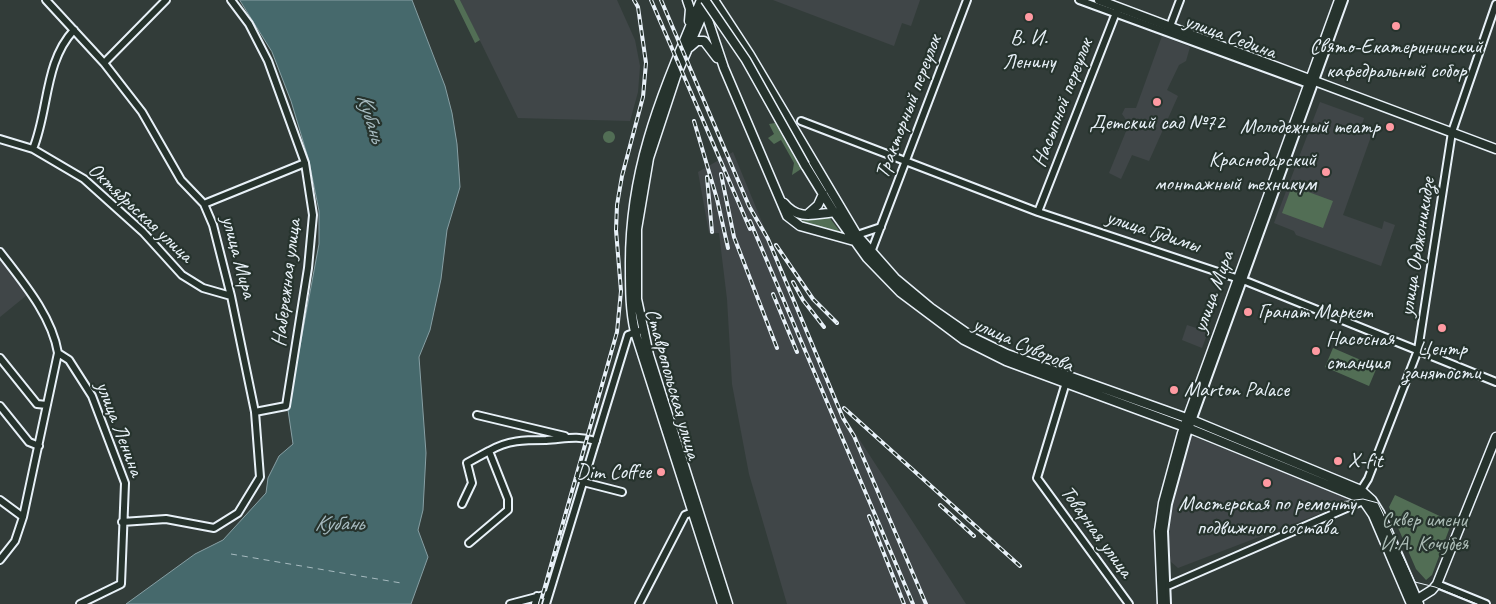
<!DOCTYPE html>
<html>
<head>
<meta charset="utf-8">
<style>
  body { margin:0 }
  canvas { display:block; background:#323c39 }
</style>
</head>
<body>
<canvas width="1496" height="604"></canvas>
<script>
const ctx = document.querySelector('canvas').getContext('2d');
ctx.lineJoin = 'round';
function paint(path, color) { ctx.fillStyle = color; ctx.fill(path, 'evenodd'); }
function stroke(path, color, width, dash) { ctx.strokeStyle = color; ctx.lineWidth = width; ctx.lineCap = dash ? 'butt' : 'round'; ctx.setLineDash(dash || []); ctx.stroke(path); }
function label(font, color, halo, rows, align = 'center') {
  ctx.font = font + ' Caveat,sans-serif'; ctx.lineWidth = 4.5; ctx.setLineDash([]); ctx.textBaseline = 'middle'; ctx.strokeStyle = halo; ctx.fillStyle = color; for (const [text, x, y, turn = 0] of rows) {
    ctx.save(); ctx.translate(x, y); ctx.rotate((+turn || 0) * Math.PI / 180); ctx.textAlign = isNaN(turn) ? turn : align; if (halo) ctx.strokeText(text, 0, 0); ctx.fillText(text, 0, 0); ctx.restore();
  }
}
paint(new Path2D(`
  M460,0H617L635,40L640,66L638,92L630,121L518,118Z
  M773,0H920L911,26L902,23L894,46Z
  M1162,36L1190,47L1186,61L1179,65L1167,90L1178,96L1149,161L1132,155L1121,179L1109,173L1129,124L1122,114L1125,108H1136Z
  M1320,102L1364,118L1362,124L1374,128L1343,215L1382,229L1384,221L1395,225L1381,266L1296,235L1294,231L1274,223Z
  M733,152L839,408L966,604H787L749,474L732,384L727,299L719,233H709L698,172Z
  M0,260L27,295L0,317Z
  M1187,325L1208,332L1202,348L1182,340Z
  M1192,436L1347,498L1345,504L1178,568L1170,561L1169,532L1173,505Z`), '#404648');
paint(new Path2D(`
  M454,0H460L480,40L475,43Z
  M775,123L801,169L792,175L794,163L781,140L774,144L768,138L774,134L769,124Z
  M603 137a6 6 0 1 1 12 0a6 6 0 1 1-12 0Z
  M1292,186L1333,201L1323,228L1282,213Z
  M829,217L841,233L799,221Z
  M1333,348L1377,367L1369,386L1325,367Z
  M1395,495L1448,520L1450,527L1432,575L1426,580L1416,569L1389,507Z`), '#526e55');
const water = new Path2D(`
  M240,0H412L445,86L452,113L457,144L460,187L447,230L441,279L430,330L419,357L426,453L423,510L418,530L428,557L411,604H126L195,554L223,540L266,493L268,478L279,456L293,444L288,410L319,244V211L309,161L291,101L272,52Z`);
paint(water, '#46696c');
stroke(water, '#879fa4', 1);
stroke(new Path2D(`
  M231,554L401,583`), '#a7bbc0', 1, [6, 5]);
const minor = new Path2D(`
  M46,0L104,63L142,112L181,180L204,204L213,225L231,296L255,412L260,477L238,513L214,528L166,519L122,522
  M231,0L249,24L268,61L305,163L313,215L308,268L286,406L255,412
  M1079,0L1311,85
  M1169,29L1180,0
  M104,63L166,0
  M801,121L1038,212L1248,282L1496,382
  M0,139L33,149L84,179L143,232L182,275L203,288L231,296
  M33,149C49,110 44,62 74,30
  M204,204L305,163
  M1038,212L1117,10
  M857,235L881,227
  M0,252C23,282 52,316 58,353L23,517L15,541L0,560
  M870,255L967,0
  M58,353L69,360L92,396L125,483L121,584L80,604
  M0,358L37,404L47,405
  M1067,379L1037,478L1129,604
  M0,406L29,442L39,446
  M477,415L565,436
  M583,482L622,492
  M1361,490L1368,479L1418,350L1452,132L1496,4
  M0,500L23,517
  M462,504L472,483L467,463L489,451
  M469,543L508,510V499L489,451C508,440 524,440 546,440C565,439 576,435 596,441
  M1437,584L1486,604
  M1163,588L1363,501
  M510,604L548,594
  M535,604L537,596
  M546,604L628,335L642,330
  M639,604L685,515L695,511
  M1167,604L1164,531L1168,504L1187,435L1344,0`);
const major = new Path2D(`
  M687,0L690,9L689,21
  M701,0C663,92 629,166 630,267C630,289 630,311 635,332L722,604
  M709,0L676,76L649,158L637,229V299L649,355L728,604
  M714,0L750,55L857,235L895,278L931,308L974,338L1007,354L1192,420L1361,490L1372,500L1380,513L1419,604
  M1099,0L1496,149
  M705,11L724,68L787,216L800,226L854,241
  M690,47L697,41H704L717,58
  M805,165L834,212L867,258L900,292L964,340L1006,361L1193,430L1362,499L1373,515L1411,604
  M784,203C799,222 817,213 838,212
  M809,213L818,205L823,194
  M1413,602L1432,590L1437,584L1496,437
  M1162,604L1159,531L1163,503L1182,433L1339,0`);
stroke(minor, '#e8f1f8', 10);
stroke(major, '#e8f1f8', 11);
stroke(minor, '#26332d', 6);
stroke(major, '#26332d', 8);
stroke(new Path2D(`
  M1341,502L1363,499L1378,503L1415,582L1435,587L1477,604`), '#e8f1f8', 1);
const rail = new Path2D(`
  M651,0L750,229
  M661,0L749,206L768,239L843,418L854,436L926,604
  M694,121L717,199L728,248
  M721,174L734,237L777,348
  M707,177L712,232
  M750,221L913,604
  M776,245L813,299L837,323
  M793,282L803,300L824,327
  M773,294L797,352
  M844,408L1020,566
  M940,505L974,536
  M869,516L904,604
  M540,604L617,332L621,291L616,230L617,205L622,176L643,97L646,63L638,7L634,0`);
stroke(rail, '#e8f1f8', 4);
stroke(rail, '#26332d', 2, [5.5]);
const majorBridge = new Path2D(`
  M705,0L746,60L805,165`);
stroke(majorBridge, '#e8f1f8', 11, []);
stroke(majorBridge, '#26332d', 8);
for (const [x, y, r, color] of [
  [1029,17,5,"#ff9aa2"],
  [1396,26,5,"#ff9aa2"],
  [1157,102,5,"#ff9aa2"],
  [1390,127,5,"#ff9aa2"],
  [1326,172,5,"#ff9aa2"],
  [1248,312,5,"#ff9aa2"],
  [1442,328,5,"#ff9aa2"],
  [1316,351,5,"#ff9aa2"],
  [1174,390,5,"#ff9aa2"],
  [1338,461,5,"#ff9aa2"],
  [661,472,5,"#ff9aa2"],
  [1267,483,5,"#ff9aa2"]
]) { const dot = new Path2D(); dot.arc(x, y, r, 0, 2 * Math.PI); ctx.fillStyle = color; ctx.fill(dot); stroke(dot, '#26332d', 2); }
label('21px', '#e8f1f8', '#26332d', [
  ["улица Седина",1230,37,20],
  ["Насыпной переулок",1063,103,-69],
  ["Тракторный переулок",909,107,-69],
  ["Октябрьская улица",140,213,43],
  ["улица Гудимы",1153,232,18],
  ["улица Орджоникидзе",1418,247,-81],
  ["улица Мира",238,257,75],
  ["Набережная улица",287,283,-83],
  ["улица Мира",1214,292,-70],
  ["улица Суворова",1023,345,24],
  ["Ставропольская улица",672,384,74],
  ["улица Ленина",119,429,69],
  ["Товарная улица",1096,532,54]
]);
label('21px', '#e8f1f8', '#26332d', [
  ["В. И.",1029,38],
  ["Ленину",1029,62],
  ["Свято-Екатерининский",1396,47],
  ["кафедральный собор",1396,71],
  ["Детский сад №72",1157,123],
  ["Молодежный театр",1380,127,"right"],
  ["Краснодарский",1316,160,"right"],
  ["монтажный техникум",1316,184,"right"],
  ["Гранат Маркет",1258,312,"left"],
  ["Насосная",1326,339,"left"],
  ["станция",1326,363,"left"],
  ["Центр",1442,349],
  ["занятости",1442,373],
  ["Marton Palace",1184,390,"left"],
  ["X-fit",1348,461,"left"],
  ["Dim Coffee",651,472,"right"],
  ["Мастерская по ремонту",1267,504],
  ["подвижного состава",1267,528]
]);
label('21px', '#acbdb7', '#26332d', [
  ["Сквер имени",1424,520],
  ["И.А. Кочубея",1424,544]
]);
label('italic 22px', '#a7bbc0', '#26332d', [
  ["Кубань",370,118,73],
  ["Кубань",339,524]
]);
</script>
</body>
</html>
